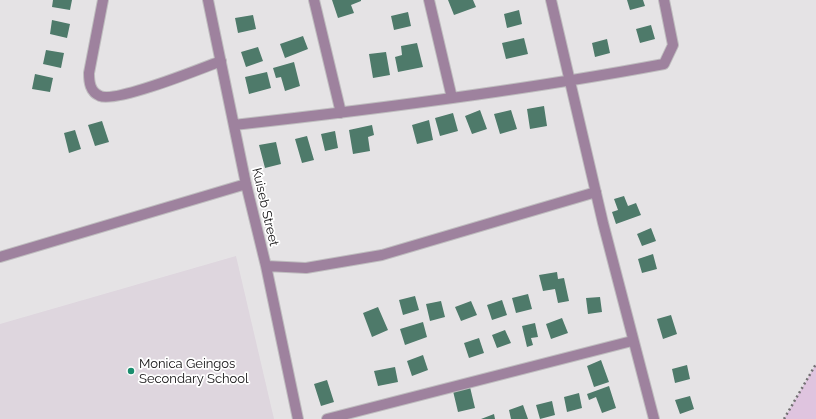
<!DOCTYPE html>
<html>
<head>
<meta charset="utf-8">
<style>
  body { margin:0 }
  canvas { display:block; background:#e5e3e5 }
</style>
</head>
<body>
<canvas width="816" height="419"></canvas>
<script>
const ctx = document.querySelector('canvas').getContext('2d');
ctx.lineJoin = 'round';
function paint(path, color) { ctx.fillStyle = color; ctx.fill(path, 'evenodd'); }
function stroke(path, color, width, dash) { ctx.strokeStyle = color; ctx.lineWidth = width; ctx.lineCap = dash ? 'butt' : 'round'; ctx.setLineDash(dash || []); ctx.stroke(path); }
function label(font, color, halo, rows, align = 'center') {
  ctx.font = font + ' Raleway,sans-serif'; ctx.lineWidth = 3.5; ctx.setLineDash([]); ctx.textBaseline = 'middle'; ctx.strokeStyle = halo; ctx.fillStyle = color; for (const [text, x, y, turn = 0] of rows) {
    ctx.save(); ctx.translate(x, y); ctx.rotate((+turn || 0) * Math.PI / 180); ctx.textAlign = isNaN(turn) ? turn : align; if (halo) ctx.strokeText(text, 0, 0); ctx.fillText(text, 0, 0); ctx.restore();
  }
}
paint(new Path2D(`
  M236,256L274,419H0V324Z`), '#ded6de');
paint(new Path2D(`
  M816,364V419H784Z`), '#dfc4df');
paint(new Path2D(`
  M53,0H72L70,10L52,7Z
  M332,0H361V1L351,5L354,13L338,18Z
  M448,0H473L476,7L454,15Z
  M627,0H643L645,6L630,10Z
  M519,10L522,24L507,28L504,14Z
  M408,12L411,26L394,30L391,16Z
  M253,15L256,29L238,33L235,18Z
  M52,20L70,24L67,38L50,34Z
  M651,25L655,39L640,43L636,29Z
  M303,36L308,49L285,58L280,44Z
  M524,38L528,54L506,59L502,43Z
  M607,39L610,53L595,57L592,43Z
  M417,43L423,67L398,72L395,57L402,55L401,46Z
  M258,47L263,61L246,67L241,52Z
  M46,50L64,53L61,68L43,64Z
  M386,52L390,75L373,78L369,54Z
  M294,62L300,86L285,91L281,77L276,78L273,68Z
  M267,72L271,88L249,94L245,77Z
  M35,74L53,78L50,92L32,89Z
  M544,106L547,126L530,129L527,109Z
  M480,110L487,129L472,134L465,116Z
  M511,110L517,129L500,134L494,114Z
  M453,113L458,131L440,136L435,118Z
  M429,120L433,140L417,144L412,125Z
  M102,121L109,142L95,146L88,125Z
  M372,125L374,135L368,137L370,151L353,154L349,130Z
  M75,130L81,149L69,153L64,133Z
  M335,131L338,148L325,151L321,134Z
  M307,136L314,160L302,163L295,139Z
  M276,142L281,164L265,168L259,145Z
  M624,196L628,206L636,203L641,215L616,224L612,212L618,210L614,199Z
  M651,228L656,241L642,246L637,234Z
  M653,254L657,269L642,273L638,259Z
  M557,272L558,279L564,278L569,301L558,303L555,289L543,291L539,275Z
  M528,294L532,309L516,313L512,298Z
  M415,296L419,310L403,315L399,300Z
  M600,297L602,312L588,314L586,298Z
  M502,300L507,315L492,320L487,305Z
  M441,301L445,317L430,321L426,304Z
  M471,301L477,315L461,321L455,307Z
  M378,307L388,330L372,337L363,313Z
  M671,315L677,334L663,339L657,319Z
  M562,318L568,333L551,339L546,324Z
  M423,322L427,337L405,345L400,329Z
  M535,323L538,337L531,338L533,345L527,347L522,326Z
  M505,330L511,343L497,348L492,335Z
  M479,338L484,353L469,358L464,343Z
  M423,355L428,370L412,376L407,361Z
  M601,360L609,382L594,387L587,366Z
  M687,365L690,379L675,383L672,369Z
  M395,367L398,382L378,386L374,371Z
  M327,380L334,402L321,406L314,384Z
  M609,386L616,408L602,413L596,397L589,400L587,394Z
  M470,387L475,408L458,412L453,391Z
  M579,393L582,408L567,412L564,397Z
  M690,396L694,409L680,414L675,400Z
  M552,401L555,415L540,419L536,405Z
  M523,405L528,419H511L509,410Z
  M494,414L495,419H481Z`), '#4e7a6a');
const minor = new Path2D(`
  M103,0L89,73C89,82 90,92 100,96C116,103 200,69 221,61
  M208,0L246,184L266,266L298,419
  M314,0L341,113
  M429,0L452,98
  M551,0L603,223L654,419
  M234,125C378,109 521,91 664,64L673,45L664,0
  M0,257L246,184
  M266,266L306,268L382,255L596,192
  M327,419L632,341`);
stroke(minor, '#bfbdbf', 12);
stroke(new Path2D(`
  M784,419L816,364`), '#727072', 2.5, [2, 3]);
stroke(minor, '#9e829e', 10);
for (const [x, y, r, color] of [
  [131,371,4,"#1a8d6e"]
]) { const dot = new Path2D(); dot.arc(x, y, r, 0, 2 * Math.PI); ctx.fillStyle = color; ctx.fill(dot); stroke(dot, '#fff', 1.5); }
label('13px', '#131213', '#fff', [
  ["Kuiseb Street",265,207,77]
]);
label('13px', '#131213', '#fff', [
  ["Monica Geingos",139,364],
  ["Secondary School",139,379]
], 'left');
</script>
</body>
</html>
